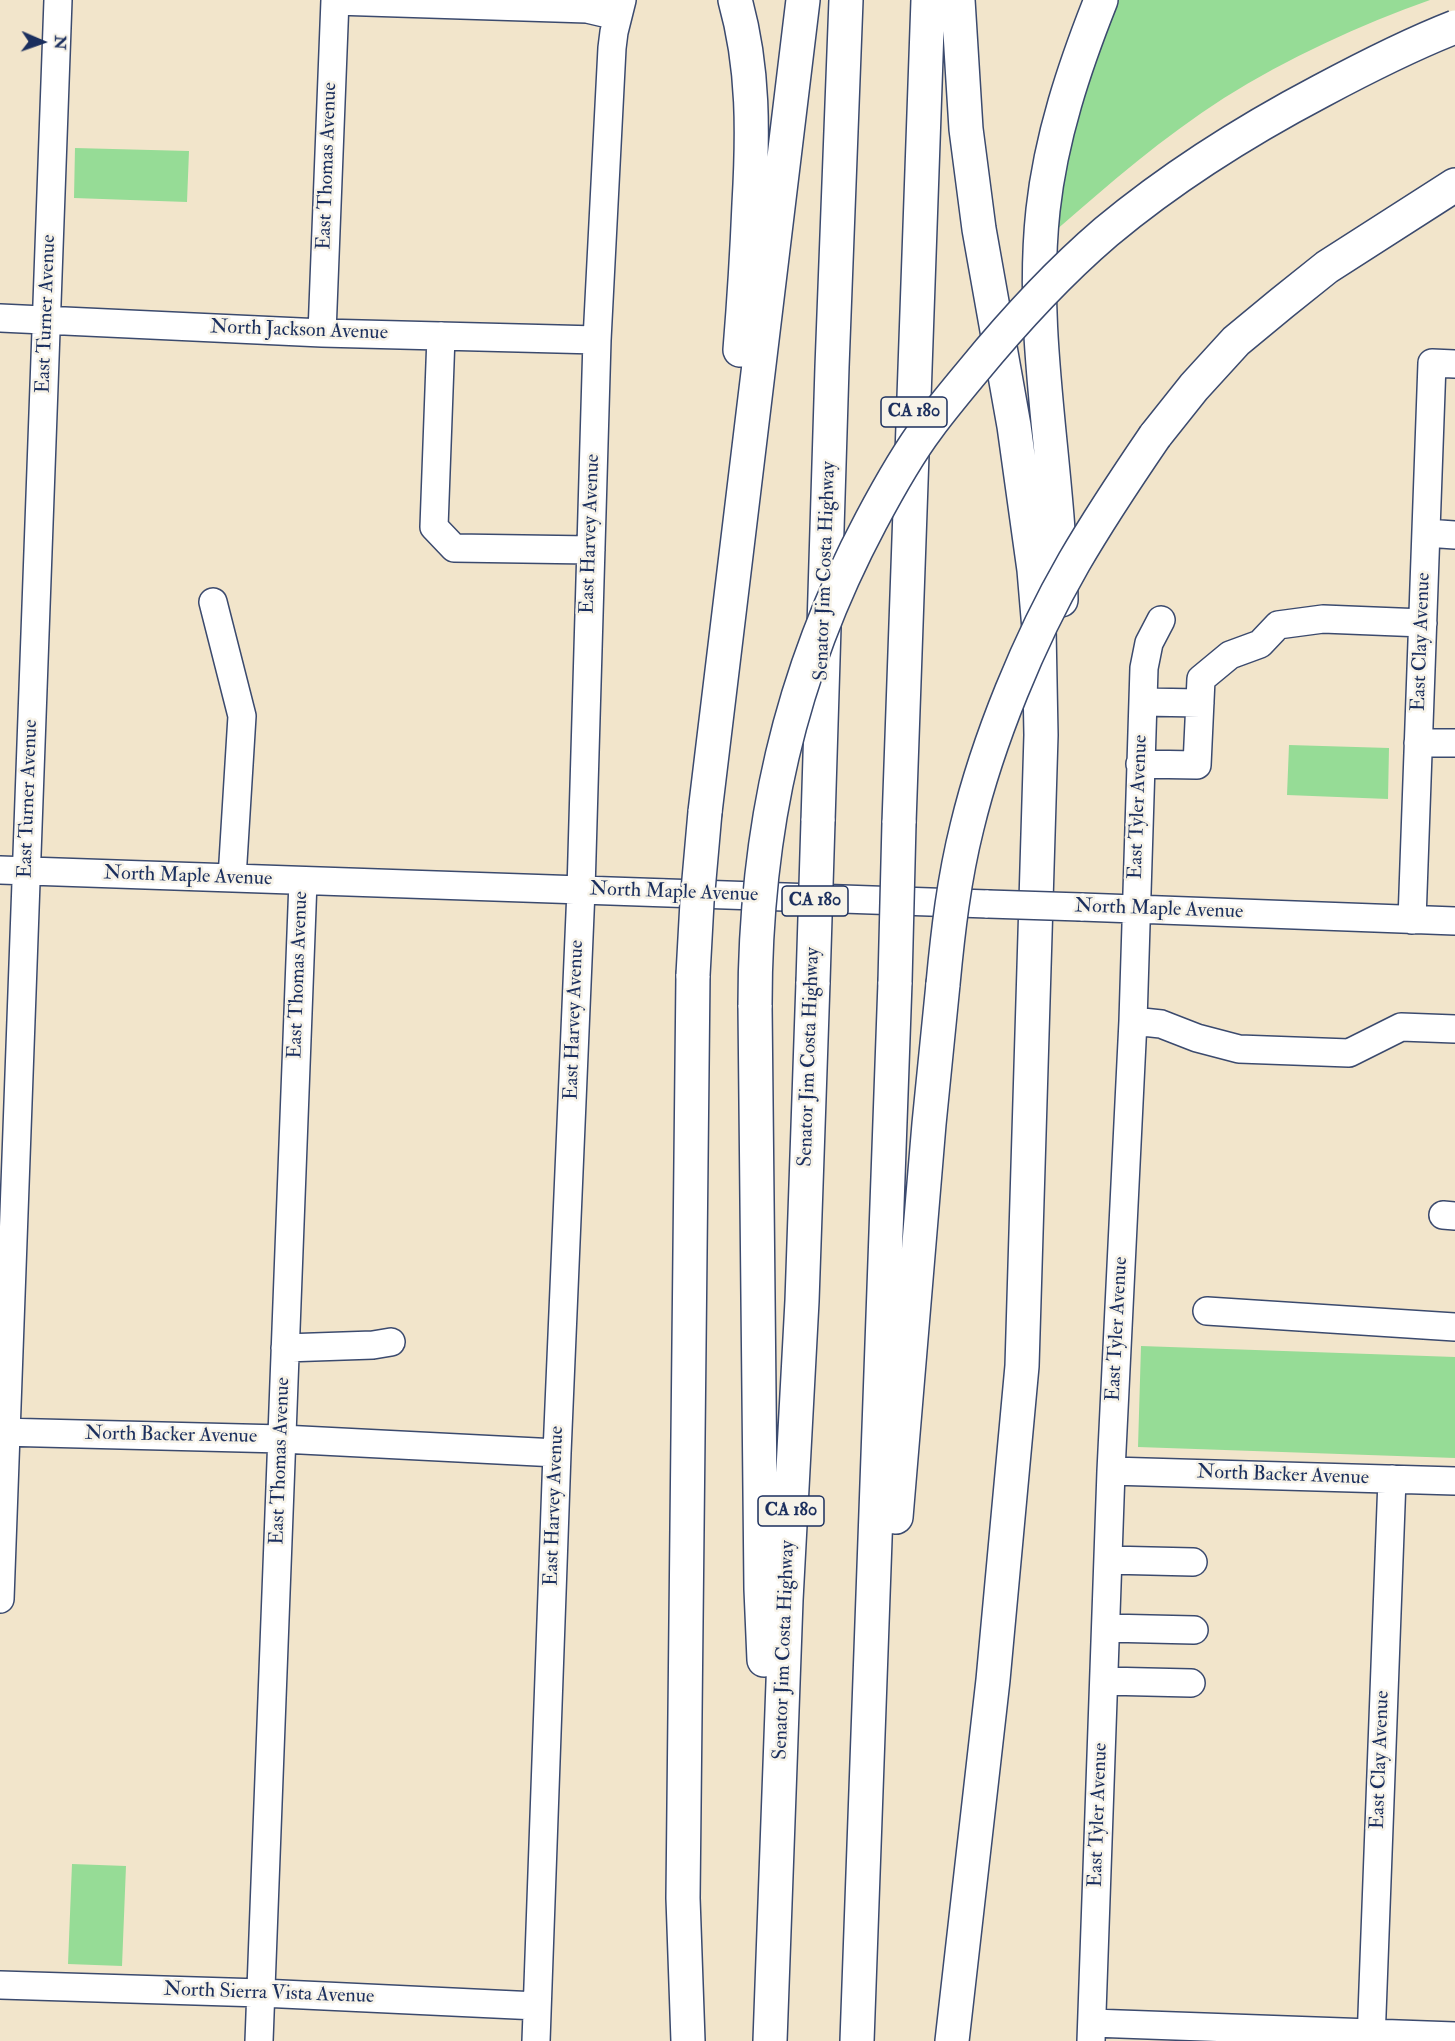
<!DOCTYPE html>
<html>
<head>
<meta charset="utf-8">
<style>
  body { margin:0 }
  #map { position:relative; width:1455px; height:2041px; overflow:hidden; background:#f2e5cb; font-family:"IM FELL Double Pica",serif }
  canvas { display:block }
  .north { position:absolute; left:12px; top:12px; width:60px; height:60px; -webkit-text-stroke:4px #f7f3e8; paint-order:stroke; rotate:92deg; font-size:16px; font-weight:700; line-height:24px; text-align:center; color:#1b2f5e }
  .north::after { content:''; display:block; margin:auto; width:21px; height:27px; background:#1b2f5e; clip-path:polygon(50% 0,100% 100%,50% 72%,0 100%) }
</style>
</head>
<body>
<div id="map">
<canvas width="1455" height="2041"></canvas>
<div class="north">N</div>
</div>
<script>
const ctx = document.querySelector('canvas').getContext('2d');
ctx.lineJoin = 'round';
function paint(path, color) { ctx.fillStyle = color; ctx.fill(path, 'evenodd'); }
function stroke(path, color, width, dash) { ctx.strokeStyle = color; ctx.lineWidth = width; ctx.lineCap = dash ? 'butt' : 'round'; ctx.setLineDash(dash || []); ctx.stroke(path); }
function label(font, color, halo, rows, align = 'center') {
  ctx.font = font + ' "IM FELL Double Pica",serif'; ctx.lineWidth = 5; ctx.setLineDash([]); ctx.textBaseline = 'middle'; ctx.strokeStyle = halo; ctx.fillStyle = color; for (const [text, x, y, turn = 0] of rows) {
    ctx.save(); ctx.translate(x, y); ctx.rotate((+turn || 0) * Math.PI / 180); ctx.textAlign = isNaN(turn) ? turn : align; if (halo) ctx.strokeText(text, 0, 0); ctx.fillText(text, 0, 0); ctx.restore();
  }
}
paint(new Path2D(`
  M1118,0H1430C1359,25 1288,58 1224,98C1163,137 1109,184 1055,231L1070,148L1087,79Z
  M75,148L189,151L187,202L74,198Z
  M1289,745L1389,748L1388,799L1287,795Z
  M1141,1346L1455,1357V1458L1138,1447Z
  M72,1864L126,1866L122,1966L68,1964Z`), '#96dc96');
const minor = new Path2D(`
  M335,1L587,9L617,16
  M0,318L322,333L597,340
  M322,333L335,0
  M441,336L434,527L454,548L591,550
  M1426,533L1455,535
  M213,602L242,716L232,878
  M1143,702L1200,703
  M1418,743H1455
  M1140,764L1197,765L1201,679L1230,655L1260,644L1278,625L1323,619L1423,623
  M0,870L988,904
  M1081,907L1455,921
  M1412,920L1432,363L1455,364
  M1133,1021L1161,1024L1197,1038L1239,1049L1349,1053L1401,1027L1455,1029
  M1443,1215L1455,1216
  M1207,1311L1455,1327
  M285,1348L373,1345L391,1342
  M0,1432L282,1439L557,1453
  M1111,1471L1455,1481
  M1108,1560L1193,1562
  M0,1599L58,0
  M1106,1628L1194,1630
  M1104,1681L1191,1683
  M0,1985L261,1993L537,2006
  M1092,2023L1455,2036
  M259,2041L303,881
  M536,2041L557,1453L581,890L597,340L612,48L614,32L622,0
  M1091,2041L1111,1471L1133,1021L1144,668L1149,643L1161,620
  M1371,2041L1392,1479`);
const highway = new Path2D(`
  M735,0C754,67 753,135 749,204C747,253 744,301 740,350
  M1155,436L1194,387L1236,341L1282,303L1327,267L1455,185
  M1061,600C1060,470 1029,340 1043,210C1051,137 1074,68 1101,0
  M705,812L803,0
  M818,821L832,367L846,0
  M899,823L928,0
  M755,1005L761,1589L764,1660
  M896,1517L929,1124L943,984
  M688,2041L683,1898L693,975
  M770,2041L786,1600L802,1301L813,982
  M857,2041L895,982
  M952,2041L993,1680L1022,1366L1041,735L1039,629L1034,570L1014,426L979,229L966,129L958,0`);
stroke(minor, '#3b4a6e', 30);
stroke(highway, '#3b4a6e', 36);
stroke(minor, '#fff', 27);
stroke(highway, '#fff', 33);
const minorBridge = new Path2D(`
  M988,904L1081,907`);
const highwayBridge = new Path2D(`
  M693,975L697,902L705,812
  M813,982L818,821
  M895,982L899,823
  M943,984C948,931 954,879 967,827C988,740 1029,640 1074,562C1099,519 1127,477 1155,436
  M755,1005C755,831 789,675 871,521C888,489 906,456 928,427C942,408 957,390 972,372C1013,322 1057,274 1106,232C1172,177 1245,131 1321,91C1364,68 1409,45 1455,27`);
stroke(minorBridge, '#3b4a6e', 30, []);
stroke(highwayBridge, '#3b4a6e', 36, []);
stroke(minorBridge, '#fff', 27);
stroke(highwayBridge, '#fff', 33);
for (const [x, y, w] of [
  [914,412,66],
  [815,901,66],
  [791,1511,66]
]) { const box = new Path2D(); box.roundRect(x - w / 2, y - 15, w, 30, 4.5); ctx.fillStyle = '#f7f3e8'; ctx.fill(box); stroke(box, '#1b2f5e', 1.5); }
label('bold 18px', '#1b2f5e', null, [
  ["CA 180",914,412],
  ["CA 180",815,901],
  ["CA 180",791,1511]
]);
label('20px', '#1b2f5e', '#f7f3e8', [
  ["East Thomas Avenue",328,166,-88],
  ["East Turner Avenue",47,314,-88],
  ["North Jackson Avenue",299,331,2],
  ["East Harvey Avenue",591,534,-88],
  ["Senator Jim Costa Highway",826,571,-88],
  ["East Clay Avenue",1422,642,-88],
  ["East Turner Avenue",29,799,-88],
  ["East Tyler Avenue",1139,807,-88],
  ["North Maple Avenue",188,877,2],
  ["North Maple Avenue",674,893,2],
  ["North Maple Avenue",1159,910,2],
  ["East Thomas Avenue",299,975,-88],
  ["East Harvey Avenue",575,1020,-88],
  ["Senator Jim Costa Highway",810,1057,-88],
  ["East Tyler Avenue",1118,1329,-87],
  ["North Backer Avenue",171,1436,1],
  ["East Thomas Avenue",281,1461,-88],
  ["North Backer Avenue",1283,1476,2],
  ["East Harvey Avenue",555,1506,-88],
  ["Senator Jim Costa Highway",785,1650,-88],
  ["East Clay Avenue",1381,1760,-88],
  ["East Tyler Avenue",1099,1815,-88],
  ["North Sierra Vista Avenue",269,1994,2]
]);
</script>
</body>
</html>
